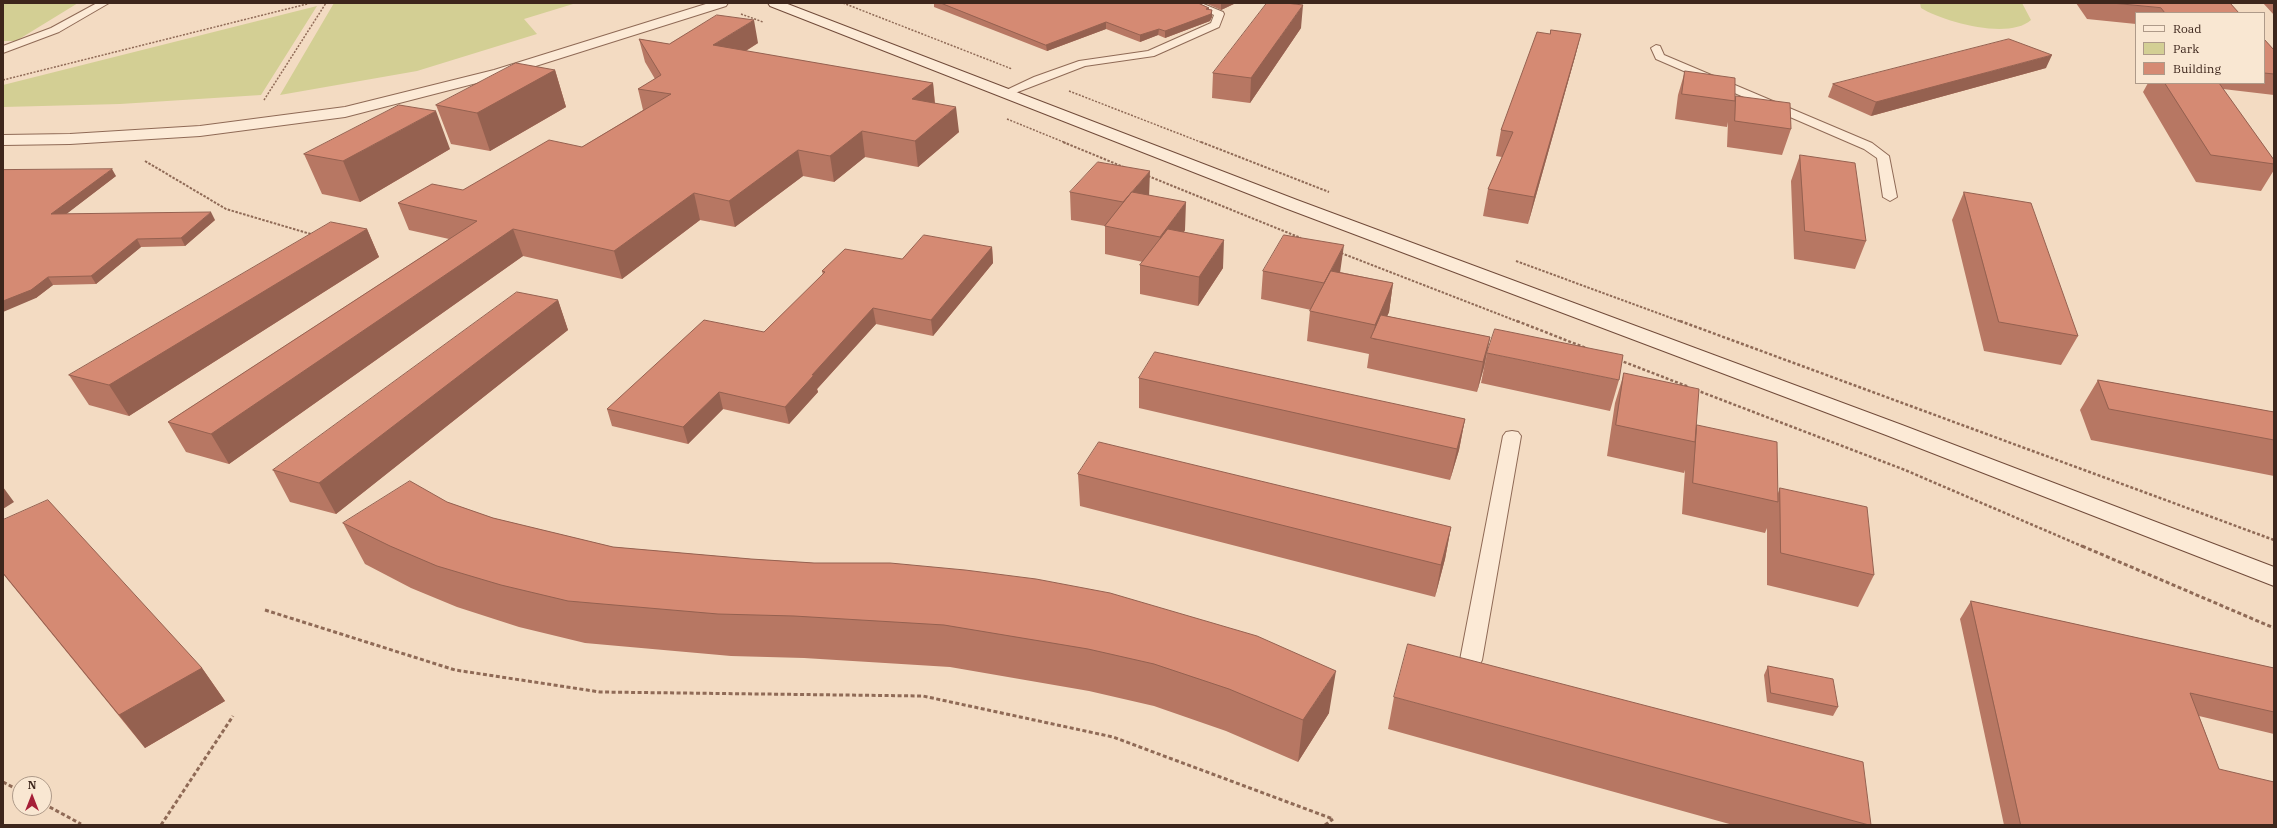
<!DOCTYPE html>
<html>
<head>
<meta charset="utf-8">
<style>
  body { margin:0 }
  #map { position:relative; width:2277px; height:828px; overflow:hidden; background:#f3dbc2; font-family:"IBM Plex Serif",serif }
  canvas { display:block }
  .frame { position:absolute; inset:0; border:4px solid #3d261c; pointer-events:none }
  .legend { position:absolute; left:2135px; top:12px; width:130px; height:72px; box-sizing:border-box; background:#f9e7d2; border:1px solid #ae9a89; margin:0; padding:5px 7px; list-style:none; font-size:12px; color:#3d261c }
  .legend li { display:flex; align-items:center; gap:8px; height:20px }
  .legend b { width:20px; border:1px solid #ae9a89 }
  .north { position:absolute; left:12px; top:776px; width:40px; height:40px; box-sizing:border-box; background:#f9e7d2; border:1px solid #ae9a89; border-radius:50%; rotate:0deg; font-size:11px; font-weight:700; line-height:16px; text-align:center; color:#3d261c }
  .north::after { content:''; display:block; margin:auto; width:14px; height:18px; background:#a51f38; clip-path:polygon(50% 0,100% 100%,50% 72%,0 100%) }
</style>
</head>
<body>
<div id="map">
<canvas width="2277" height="828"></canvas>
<div class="frame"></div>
<ul class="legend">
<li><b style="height:5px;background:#fcead6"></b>Road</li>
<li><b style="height:11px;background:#d3cf94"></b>Park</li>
<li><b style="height:11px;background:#d58a73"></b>Building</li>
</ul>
<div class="north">N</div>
</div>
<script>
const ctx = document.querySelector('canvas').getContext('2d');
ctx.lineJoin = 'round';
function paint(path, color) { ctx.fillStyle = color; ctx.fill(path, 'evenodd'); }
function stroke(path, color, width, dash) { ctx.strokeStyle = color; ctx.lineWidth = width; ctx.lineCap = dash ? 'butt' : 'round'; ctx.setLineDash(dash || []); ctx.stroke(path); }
paint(new Path2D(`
  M3,3H78L16,41H3Z
  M334,3H652L573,4L524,19L537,34L417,71L280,95Z
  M1920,3H2022L2031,20C2009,40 1944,22 1921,8Z
  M317,6L261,95L120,104L3,107V85Z`), '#d3cf94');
const lane = new Path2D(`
  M97,3H109L59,32L3,53V46L51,28Z
  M1188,3H1201L1223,12L1224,14L1219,27L1154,56L1085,66L1010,95L1006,96L1000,93L1034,77L1079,61L1148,51L1211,23L1214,15Z
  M1656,45L1660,46L1664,55L1872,143L1889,156L1897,197L1890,201L1883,197L1877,158L1864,149L1656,59L1651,48Z
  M1512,431L1518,432L1521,436L1482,660L1479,666L1471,668L1463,666L1460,660L1503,436L1506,432Z`);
const street = new Path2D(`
  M709,3H728L726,6L504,76L345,117L200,136L70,144L3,145V135L70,134L200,126L345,107L494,70Z`);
const secondary = new Path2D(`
  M768,3H785L1297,200L1902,425L2274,567V586L1886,435L1285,208L770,6Z`);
stroke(lane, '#8f6a56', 2);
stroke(street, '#8f6a56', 2);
stroke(secondary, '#714b3a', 2);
stroke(new Path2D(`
  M843,3L1012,69
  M741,14L763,22
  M3,80L311,3
  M1069,91L1203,143
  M264,100L326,3
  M1007,119L1066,143`), '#8f6a56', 1.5, [2, 1.5]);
stroke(new Path2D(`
  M1063,142L1126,168
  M1201,142L1329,192
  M145,161L226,209L314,235
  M1148,176L1301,238
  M1341,253L1519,322
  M1516,261L1682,322`), '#8f6a56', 2, [2.5, 1.5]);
stroke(new Path2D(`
  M1517,321L1586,348
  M1680,321L2274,540
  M1619,360L1689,387
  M1696,390L1905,470L2084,547`), '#8f6a56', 2.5, [3, 2]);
stroke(new Path2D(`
  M2082,546L2274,628
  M265,610L455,670L600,692L923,696L1113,737L1333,819
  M3,782L20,791
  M44,804L81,824
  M161,825L233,716
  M1325,825L1333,819`), '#8f6a56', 3, [4, 2.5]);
paint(lane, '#fcead6');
paint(street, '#fcead6');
paint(secondary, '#fcead6');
paint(new Path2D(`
  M934,3H1198L1209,8V10H1212V17L1210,21L1165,38L1158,35L1140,42L1106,29L1047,51L934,7Z
  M1205,3H1236L1221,10Z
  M2076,3H2230L2239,13H2136V24L2087,19Z
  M2263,3H2274V15Z
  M1301,28L1250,103L1212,98L1213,73Z
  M1550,34H1581L1575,57L1528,224L1483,216L1488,189L1502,157L1496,156L1501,130Z
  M639,39L669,44L758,43L746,51L933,83L935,103L959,132L918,167L865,157L834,182L803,176L735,227L700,220L622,279L523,256L229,464L186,452L168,422L449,239L409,230L398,203L463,190L582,147L643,110L638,89L655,79L645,62Z
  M2264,39L2274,50V95L2223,89L2274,160V170L2261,191L2196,182L2143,92L2148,83H2264Z
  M2046,68L1871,116L1828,97L1833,84Z
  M555,70L566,107L490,151L451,144L436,105Z
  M1685,71L1735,100L1736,96L1791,129L1782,155L1727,147L1728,122L1727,127L1675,119L1678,95Z
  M450,149L360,202L322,194L304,154Z
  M1800,155L1866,241L1855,269L1794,259L1791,181Z
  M3,170L116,176L66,214L215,220L185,246L141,247L96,284L53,285L36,298Z
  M1070,192L1149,196L1185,230L1184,232L1223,268L1198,306L1140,294V265L1143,262L1105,254V226L1071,220Z
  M1964,192L2078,336L2061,365L1984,351L1952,220Z
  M367,229L379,257L129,416L89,405L69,375Z
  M992,247L993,263L933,336L876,324L817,389L818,392L789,424L723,409L688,444L612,426L607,409L764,332L823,275L822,271L902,259Z
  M1263,271L1340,272L1393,283L1389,312L1387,316L1490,337L1484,367L1477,392L1367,368L1369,354L1307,341L1310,311L1311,310L1261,299Z
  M558,300L568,330L336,514L290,502L273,470Z
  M1487,353L1619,380L1610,411L1481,383Z
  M1624,373L1696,428L1697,425L1778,493L1780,488L1874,575L1858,607L1767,585V528L1765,533L1682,514L1685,470L1684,473L1607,456L1615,403Z
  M1139,378L1465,419L1459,450L1450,480L1139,408Z
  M2098,380L2274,412V476L2091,440L2080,410Z
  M1078,474L1451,527L1445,559L1435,597L1080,506Z
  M447,502L493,518L613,547L751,559L814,563L1329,713L1298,762L1226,731L1154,706L1089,691L950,667L804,658L731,656L585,643L519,627L457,607L411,588L365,564L343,523Z
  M3,520L202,668L225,701L145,748L3,574Z
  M1971,601L2274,668V734L2199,716L2219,769L2274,825H2004L1960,619Z
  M1768,666L1838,707L1833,716L1767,702L1764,675Z
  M1394,697L1871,825H1733L1388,729Z`), '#b77763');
paint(new Path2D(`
  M1221,3H1236L1221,10Z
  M1303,5L1301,28L1250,103L1251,78Z
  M1209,8V14L1212,10V17L1210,21L1165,38V31Z
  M754,20L758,43L718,68L713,45Z
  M1106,22V29L1047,51L1046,45Z
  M1159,29L1158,35L1140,42V35Z
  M1581,34L1575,57L1528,224L1534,197Z
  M2052,55L2046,68L1871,116L1876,102Z
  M555,70L566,107L490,151L477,113Z
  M933,83L935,107L912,99Z
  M956,107L959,132L918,167L915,141Z
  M436,111L450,149L360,202L343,161Z
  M862,131L865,157L834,182L830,156Z
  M798,150L803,176L735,227L729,201Z
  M112,169L116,176L56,222L51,214Z
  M1150,171L1149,198L1123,230V202Z
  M694,193L700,220L622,279L614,251Z
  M1186,202L1185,230L1160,265V237Z
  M211,212L215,220L185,246L181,238Z
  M367,229L379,257L129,416L109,385Z
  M513,229L523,256L229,464L211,434Z
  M137,239L141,247L96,284L91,276Z
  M1224,240L1223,268L1198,306L1199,277Z
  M1344,245L1340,273L1321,312L1324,283Z
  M992,247L993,263L933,336L931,320Z
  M48,277L53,285L36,298L3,312V301Z
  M1393,283L1389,312L1377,340L1373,339L1375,325Z
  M558,300L568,330L336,514L319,483Z
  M873,308L876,324L817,389L818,392L789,424L785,407L812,375Z
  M1490,337L1484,367L1477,392L1483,362Z
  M719,392L723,409L688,444L683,427Z
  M1465,419L1459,450L1450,480L1457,449Z
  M3,487L14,502L3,509Z
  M1451,527L1445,559L1435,597L1441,565Z
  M202,668L225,701L145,748L119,715Z
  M1336,671L1329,713L1298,762L1303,720Z`), '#956150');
const building = new Path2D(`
  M941,3H1198L1209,8L1206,9L1212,10L1211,14L1165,31L1159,29L1140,35L1106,22L1046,45Z
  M1267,3H1286L1303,5L1251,78L1213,73Z
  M2112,3H2230L2239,13H2165L2161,8Z
  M717,15L754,20L713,45L933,83L912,99L956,107L915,141L862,131L830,156L798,150L729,201L694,193L614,251L513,229L211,434L168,422L477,221L398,203L432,184L463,190L549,140L582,147L671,94L638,89L661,75L639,39L669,44Z
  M1551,30L1581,34L1534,197L1488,189L1513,132L1501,130L1537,32L1550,34Z
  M2009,39L2052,55L1876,102L1833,84Z
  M2264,39L2274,50V74L2264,73Z
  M516,63L555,70L477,113L436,105Z
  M1685,71L1735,78V101L1682,94Z
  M2165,83H2219L2274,160V164L2211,155Z
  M1736,96L1790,103L1791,129L1735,121Z
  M399,105L436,111L343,161L304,154Z
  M1800,155L1855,163L1866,241L1805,231Z
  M1098,162L1150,171L1123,202L1070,192Z
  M112,169L51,214L211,212L181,238L137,239L91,276L48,277L31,290L3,301V170Z
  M1132,192L1186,202L1160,237L1105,226Z
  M1964,192L2031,203L2078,336L1999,322Z
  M331,222L367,229L109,385L69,375Z
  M1168,229L1224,240L1199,277L1140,265Z
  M924,235L992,247L931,320L873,308L812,375H814L785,407L719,392L683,427L607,409L704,320L764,332L825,272L822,271L845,249L902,259Z
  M1284,235L1344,245L1324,283L1263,271Z
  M1331,271L1393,283L1375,325L1310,311Z
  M517,292L558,300L319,483L273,470Z
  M1381,315L1490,337L1483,362L1371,338Z
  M1495,329L1623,355L1619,380L1487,353Z
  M1155,352L1465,419L1457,449L1139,378Z
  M1624,373L1699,389L1695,442L1616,425Z
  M2098,380L2274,412V440L2109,409Z
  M1697,425L1777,442L1778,502L1693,483Z
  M1099,442L1451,527L1441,565L1078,474Z
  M410,481L447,502L493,518L613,547L751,559L814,563H890L965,570L1036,579L1110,593L1257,636L1336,671L1303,720L1229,689L1154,664L1088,649L944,625L794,616L718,614L568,601L501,585L437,566L390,546L343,523Z
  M1780,488L1867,507L1874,575L1781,553Z
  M48,500L202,668L119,715L3,573V520Z
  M1971,601L2274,668V712L2190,693L2219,769L2274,782V825H2021Z
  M1408,644L1863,762L1871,825H1869L1394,697Z
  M1768,666L1833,679L1838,707L1771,693Z`);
paint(building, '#d58a73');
stroke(building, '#956150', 1);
</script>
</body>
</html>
